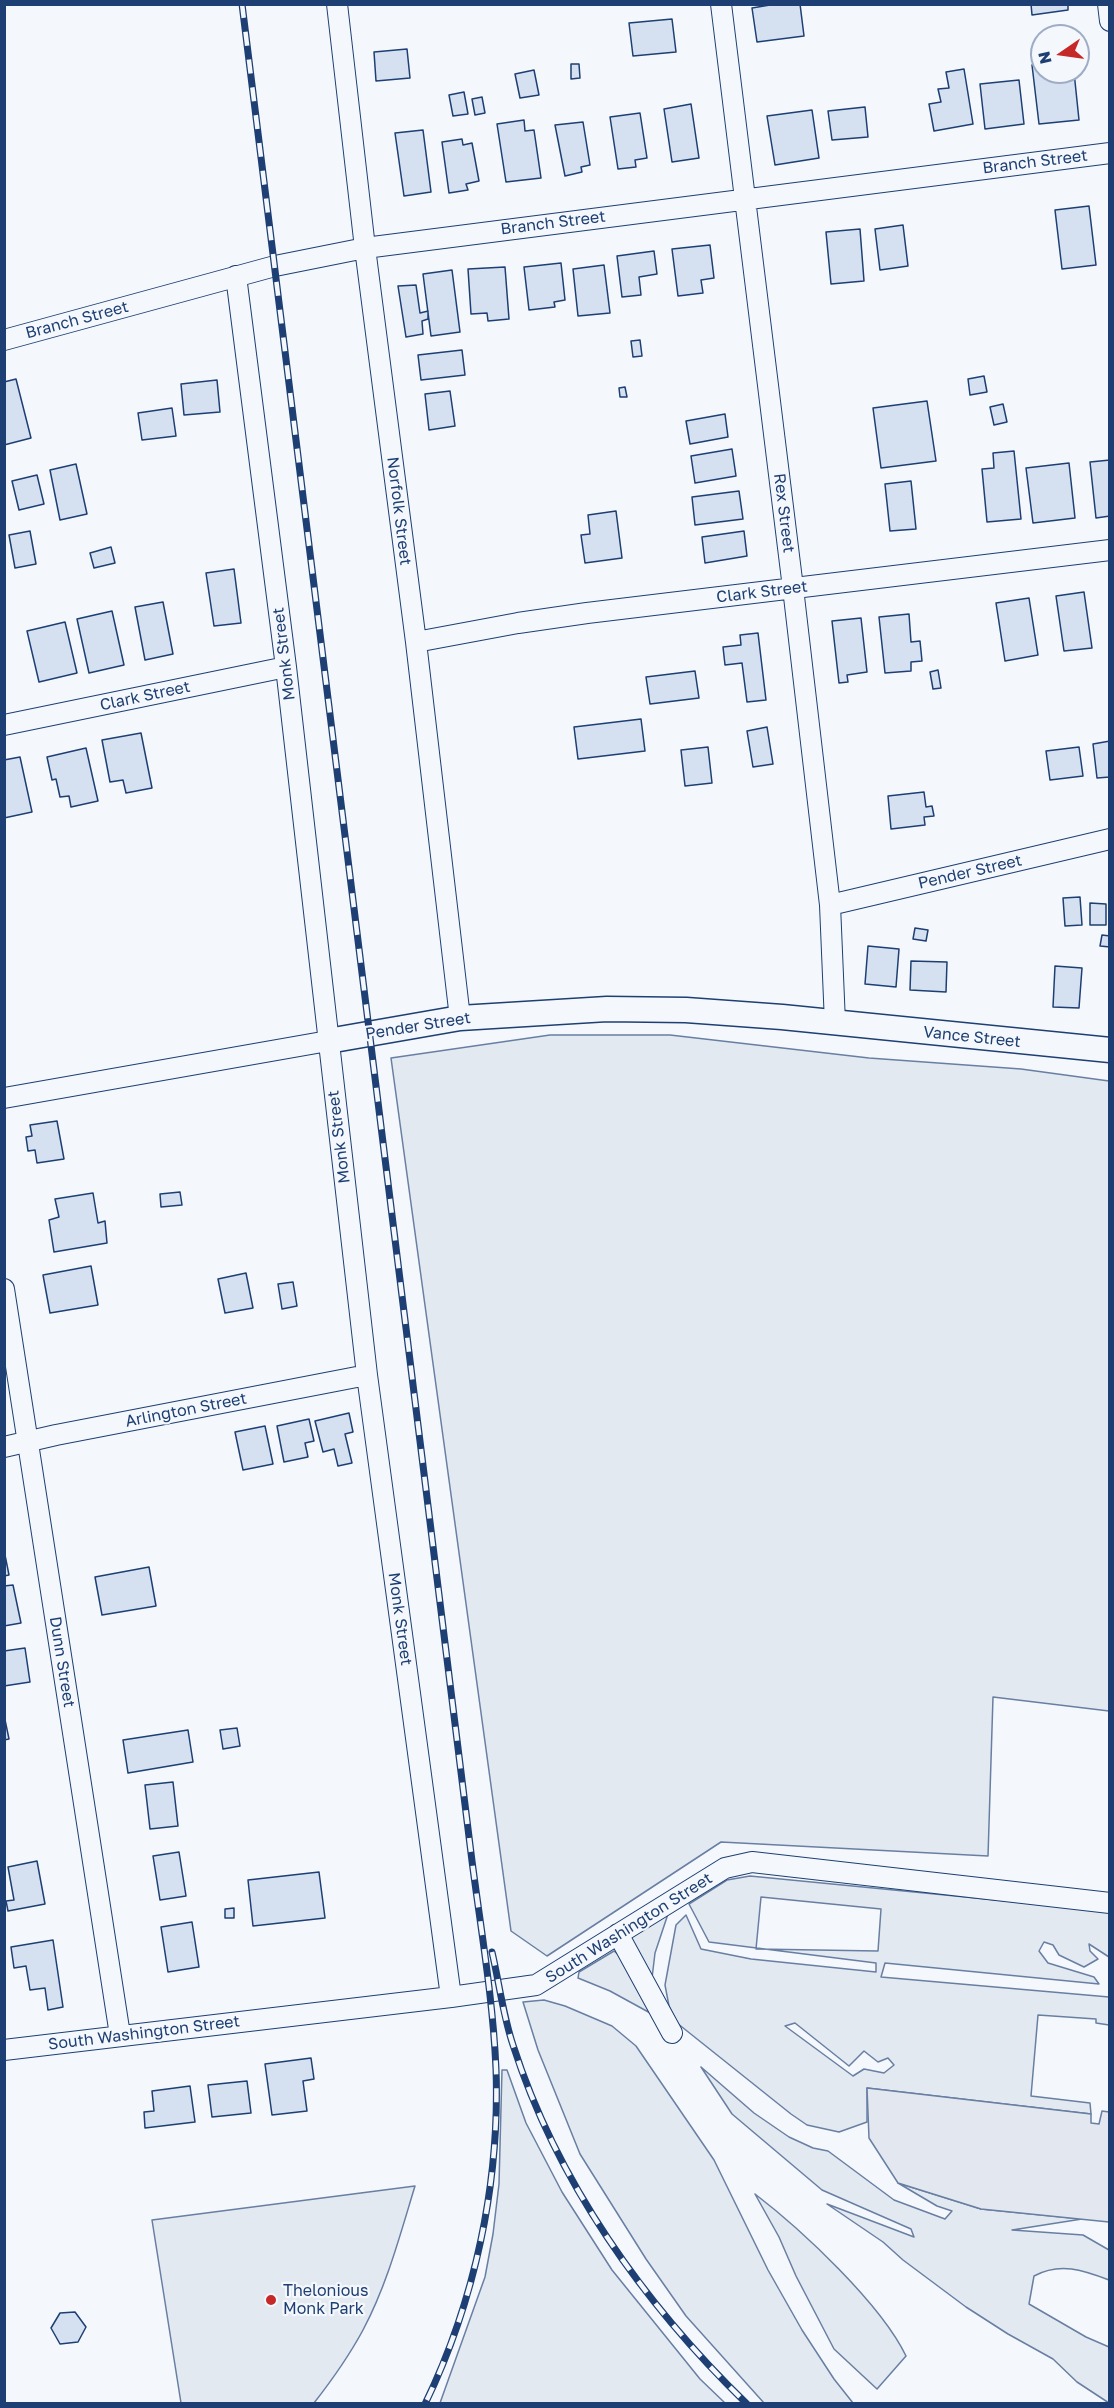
<!DOCTYPE html>
<html>
<head>
<meta charset="utf-8">
<style>
  body { margin:0 }
  #map { position:relative; width:1114px; height:2408px; overflow:hidden; background:#f4f7fb; font-family:"Golos Text",sans-serif }
  canvas { display:block }
  .frame { position:absolute; inset:0; border:6px solid #1d3f73; pointer-events:none }
  .north { position:absolute; left:1030px; top:24px; width:60px; height:60px; box-sizing:border-box; background:#f4f7fb; border:2px solid #9eadc5; border-radius:50%; rotate:257deg; font-size:16px; font-weight:700; line-height:24px; text-align:center; color:#1d3f73 }
  .north::after { content:''; display:block; margin:auto; width:21px; height:27px; background:#c62828; clip-path:polygon(50% 0,100% 100%,50% 72%,0 100%) }
</style>
</head>
<body>
<div id="map">
<canvas width="1114" height="2408"></canvas>
<div class="frame"></div>
<div class="north">N</div>
</div>
<script>
const ctx = document.querySelector('canvas').getContext('2d');
ctx.lineJoin = 'round';
function paint(path, color) { ctx.fillStyle = color; ctx.fill(path, 'evenodd'); }
function stroke(path, color, width, dash) { ctx.strokeStyle = color; ctx.lineWidth = width; ctx.lineCap = dash ? 'butt' : 'round'; ctx.setLineDash(dash || []); ctx.stroke(path); }
function label(font, color, halo, rows, align = 'center') {
  ctx.font = font + ' "Golos Text",sans-serif'; ctx.lineWidth = 4.5; ctx.setLineDash([]); ctx.textBaseline = 'middle'; ctx.strokeStyle = halo; ctx.fillStyle = color; for (const [text, x, y, turn = 0] of rows) {
    ctx.save(); ctx.translate(x, y); ctx.rotate((+turn || 0) * Math.PI / 180); ctx.textAlign = isNaN(turn) ? turn : align; if (halo) ctx.strokeText(text, 0, 0); ctx.fillText(text, 0, 0); ctx.restore();
  }
}
const green = new Path2D(`
  M550,1035H670L869,1058L1021,1069L1109,1081V1711L993,1697L988,1856L721,1842L547,1956L511,1931L391,1058Z
  M750,1876L1109,1911V1957L1089,1944L1090,1951L1098,1959L1084,1967L1059,1955L1053,1945L1044,1942L1039,1951L1048,1963L1094,1977L1099,1984L885,1963L881,1977L1109,1997V2025L1096,2023V2019L1038,2015L1031,2096L1090,2103L1091,2114L867,2088V2122L839,2132L807,2125L791,2114L677,2023L669,2006L665,1985L676,1925L686,1915L701,1949L751,1959L876,1972V1963L709,1942L689,1904L727,1880ZM761,1897L881,1909L878,1951L756,1949ZM795,2023L849,2066L864,2051L878,2062L888,2058L894,2065L884,2073L864,2069L853,2076L785,2026Z
  M668,1914L655,1953L652,1978L630,1938Z
  M614,1951L625,1960L652,2014L610,1991L578,1978L579,1972Z
  M544,2000L565,2006L612,2026L636,2046L714,2160L768,2270L802,2330L834,2379L853,2403H764L686,2316L646,2259L580,2154L538,2050L523,2002Z
  M701,2067L754,2113L789,2137L813,2148L828,2151L894,2200L945,2219L952,2211L937,2206L898,2183L981,2209L1082,2219L1012,2230L1083,2235L1109,2250V2280C1083,2270 1060,2262 1034,2276L1029,2304L1086,2337L1109,2347V2403L1077,2382L1053,2359L1008,2334L966,2307L903,2260L883,2242L827,2204L914,2237L911,2229L822,2190L732,2114Z
  M502,2070H507L526,2123L562,2192L612,2270L700,2379L725,2403H440L485,2277L493,2234L499,2184Z
  M415,2186C400,2235 387,2285 363,2330C349,2356 332,2380 314,2403H181L152,2220Z
  M755,2194C802,2230 881,2304 906,2356L877,2389L834,2349L796,2276L779,2237Z`);
paint(green, '#e3e9f0');
stroke(green, '#687fa3', 1.5);
const parking = new Path2D(`
  M867,2088L1091,2114V2123L1099,2124L1102,2111L1109,2112V2222L981,2209L898,2183L869,2138Z`);
paint(parking, '#e3e8f0');
stroke(parking, '#687fa3', 1.5);
const building = new Path2D(`
  M776,4H800L804,36L757,42L752,8Z
  M1031,4H1068V10L1032,15Z
  M672,19L676,52L633,56L629,23Z
  M407,49L410,78L376,81L374,52Z
  M571,64H579L580,78L571,79Z
  M1042,64V72H1074L1079,120L1039,124L1032,65Z
  M964,69L973,124L934,131L929,104L941,102L938,89L949,88L946,72Z
  M534,70L539,95L520,98L515,74Z
  M1019,80L1024,124L985,129L980,84Z
  M464,92L468,114L453,116L449,95Z
  M482,97L485,113L475,115L472,99Z
  M691,104L699,158L672,162L664,109Z
  M865,107L868,137L832,140L828,111Z
  M812,110L819,158L775,165L767,116Z
  M640,113L647,158L635,160L636,167L618,169L610,117Z
  M524,120L525,131L534,130L541,178L506,182L497,124Z
  M583,122L590,165L581,167L582,172L565,176L555,125Z
  M423,130L431,192L404,196L395,133Z
  M462,139L463,145L472,143L479,181L466,184L468,190L449,193L442,142Z
  M1089,206L1096,265L1062,269L1055,210Z
  M903,225L908,266L880,270L875,229Z
  M860,229L864,281L831,284L826,232Z
  M710,245L714,278L701,280L703,293L678,296L672,249Z
  M654,251L657,274L639,277L641,295L622,297L617,256Z
  M561,263L565,300L554,302L555,307L529,310L524,267Z
  M604,265L610,313L578,316L573,269Z
  M505,267L509,319L488,321L487,313L471,314L468,269Z
  M452,270L460,332L431,336L423,274Z
  M416,285L420,313L428,311V319L422,321L423,334L406,337L398,286Z
  M640,340L642,356L633,357L631,341Z
  M462,350L465,375L421,380L418,355Z
  M984,376L987,392L970,395L968,379Z
  M16,379L31,438L4,445V382Z
  M217,380L220,412L184,415L181,384Z
  M625,387L627,397H620L619,388Z
  M450,391L455,426L429,430L425,394Z
  M927,401L936,461L881,468L873,408Z
  M1003,404L1007,422L994,425L990,407Z
  M172,408L176,436L142,440L138,413Z
  M725,414L728,437L690,444L686,421Z
  M732,449L736,476L695,483L691,456Z
  M1014,451L1021,519L987,522L982,469L994,468L993,453Z
  M1110,460V516L1096,518L1090,462Z
  M1069,463L1075,518L1033,523L1026,468Z
  M76,464L87,514L60,520L50,470Z
  M37,475L44,504L19,510L12,481Z
  M911,481L916,529L890,531L885,484Z
  M739,491L743,519L695,525L692,497Z
  M616,511L622,558L585,563L581,535L590,534L588,515Z
  M30,531L36,564L15,568L9,535Z
  M744,531L747,556L705,563L702,537Z
  M111,547L115,563L94,568L90,553Z
  M234,569L241,623L214,626L206,573Z
  M1084,592L1092,648L1064,651L1056,596Z
  M1029,598L1038,655L1005,661L996,603Z
  M163,602L173,654L145,660L135,607Z
  M112,611L124,665L89,673L77,619Z
  M909,614L911,642L920,641L922,661L911,662V671L885,673L879,617Z
  M861,618L867,672L847,675L848,682L839,683L832,621Z
  M65,622L77,673L39,682L27,631Z
  M758,633L766,700L747,702L742,663L725,665L723,647L741,645L740,635Z
  M938,670L941,688L933,689L930,672Z
  M695,671L699,698L650,704L646,677Z
  M641,719L645,751L578,759L574,727Z
  M767,727L773,764L753,767L747,731Z
  M141,733L152,788L126,793L123,780L110,782L102,740Z
  M1110,741V777L1097,778L1093,744Z
  M708,747L712,783L685,786L681,750Z
  M1079,747L1083,776L1050,780L1046,751Z
  M86,748L98,801L71,807L69,796L60,797L56,779L52,780L47,757Z
  M20,757L32,812L4,818V760Z
  M924,792L926,807L932,806L934,816L924,817L925,825L891,829L888,796Z
  M1080,897L1082,925L1065,926L1063,898Z
  M1090,903L1106,904V925H1090Z
  M915,928L928,930L926,941L913,939Z
  M1102,935L1110,936V947L1100,946Z
  M868,946L899,949L896,987L865,984Z
  M911,961L947,962L946,992L910,990Z
  M1055,966L1082,968L1079,1008L1053,1007Z
  M57,1121L64,1159L37,1163L35,1150L28,1151L26,1137L32,1136L30,1125Z
  M180,1192L182,1205L161,1207L160,1194Z
  M93,1193L98,1223L105,1221L107,1243L54,1252L49,1220L59,1217L55,1199Z
  M91,1266L98,1305L50,1313L43,1275Z
  M246,1273L253,1308L225,1313L218,1279Z
  M293,1282L297,1306L282,1309L278,1284Z
  M349,1413L353,1432L345,1434L352,1463L338,1466L334,1449L323,1452L315,1421Z
  M309,1419L314,1441L305,1443L308,1457L284,1462L277,1426Z
  M265,1426L273,1464L243,1470L235,1432Z
  M4,1550L9,1575L4,1576Z
  M149,1567L156,1606L102,1615L95,1577Z
  M13,1585L21,1623L4,1626V1586Z
  M25,1648L30,1682L4,1686V1651Z
  M4,1715L9,1739L4,1740Z
  M237,1728L240,1746L223,1749L220,1730Z
  M188,1730L193,1762L128,1773L123,1740Z
  M173,1782L178,1826L150,1829L145,1785Z
  M179,1852L186,1896L160,1900L153,1856Z
  M37,1861L45,1904L8,1911L6,1901L14,1900L8,1867Z
  M319,1872L325,1918L253,1926L248,1880Z
  M234,1908V1918H225V1909Z
  M192,1922L199,1967L168,1972L161,1927Z
  M53,1940L63,2007L48,2010L45,1988L30,1990L26,1966L14,1968L11,1947Z
  M311,2058L314,2079L303,2081L307,2111L272,2115L265,2064Z
  M247,2081L251,2113L212,2117L208,2085Z
  M190,2086L195,2122L145,2128L144,2112L154,2111L152,2091Z
  M75,2312L86,2327L78,2342L60,2344L51,2328L60,2313Z`);
paint(building, '#d5e0f0');
stroke(building, '#1d3f73', 1.5);
const minor = new Path2D(`
  M337,4L365,248L416,642L460,1018
  M721,4L793,588L830,905L835,1023
  M1108,4L1110,21
  M236,276L286,667L367,1375L451,1997
  M4,340L275,266L365,248L1110,153
  M416,642L518,623L587,613L1110,550
  M4,725L286,667
  M830,905L1110,839
  M4,1098L328,1041
  M4,1289L120,2035
  M4,1447L56,1435L367,1375
  M618,1934L672,2033
  M4,2050L451,1997L536,1985L725,1868L752,1862L1110,1903`);
const tertiary = new Path2D(`
  M328,1041L460,1018L607,1009L686,1010L782,1017L1110,1050`);
stroke(minor, '#1d3f73', 22);
stroke(tertiary, '#1d3f73', 27);
stroke(minor, '#f4f7fb', 20);
stroke(tertiary, '#f4f7fb', 24);
const rail = new Path2D(`
  M242,4L472,1861C481,1930 493,1999 496,2069C500,2183 475,2301 425,2404
  M492,1952C499,1982 503,2015 513,2045C557,2182 644,2304 747,2404`);
stroke(rail, '#1d3f73', 7);
stroke(rail, '#f4f7fb', 4.5, [14]);
for (const [x, y, r, color] of [
  [271,2300,6,"#c62828"]
]) { const dot = new Path2D(); dot.arc(x, y, r, 0, 2 * Math.PI); ctx.fillStyle = color; ctx.fill(dot); stroke(dot, '#f4f7fb', 2); }
label('16px', '#1d3f73', '#f4f7fb', [
  ["Branch Street",1035,162,-7],
  ["Branch Street",553,223,-7],
  ["Branch Street",77,320,-15],
  ["Norfolk Street",399,511,83],
  ["Rex Street",784,513,83],
  ["Clark Street",762,592,-7],
  ["Monk Street",284,654,-97],
  ["Clark Street",145,696,-12],
  ["Pender Street",970,872,-13],
  ["Pender Street",418,1026,-9],
  ["Vance Street",972,1037,6],
  ["Monk Street",339,1137,-97],
  ["Arlington Street",186,1410,-11],
  ["Monk Street",400,1619,82],
  ["Dunn Street",62,1662,81],
  ["South Washington Street",629,1928,-32],
  ["South Washington Street",144,2033,-7]
]);
label('16px', '#1d3f73', '#f4f7fb', [
  ["Thelonious",283,2291],
  ["Monk Park",283,2309]
], 'left');
</script>
</body>
</html>
